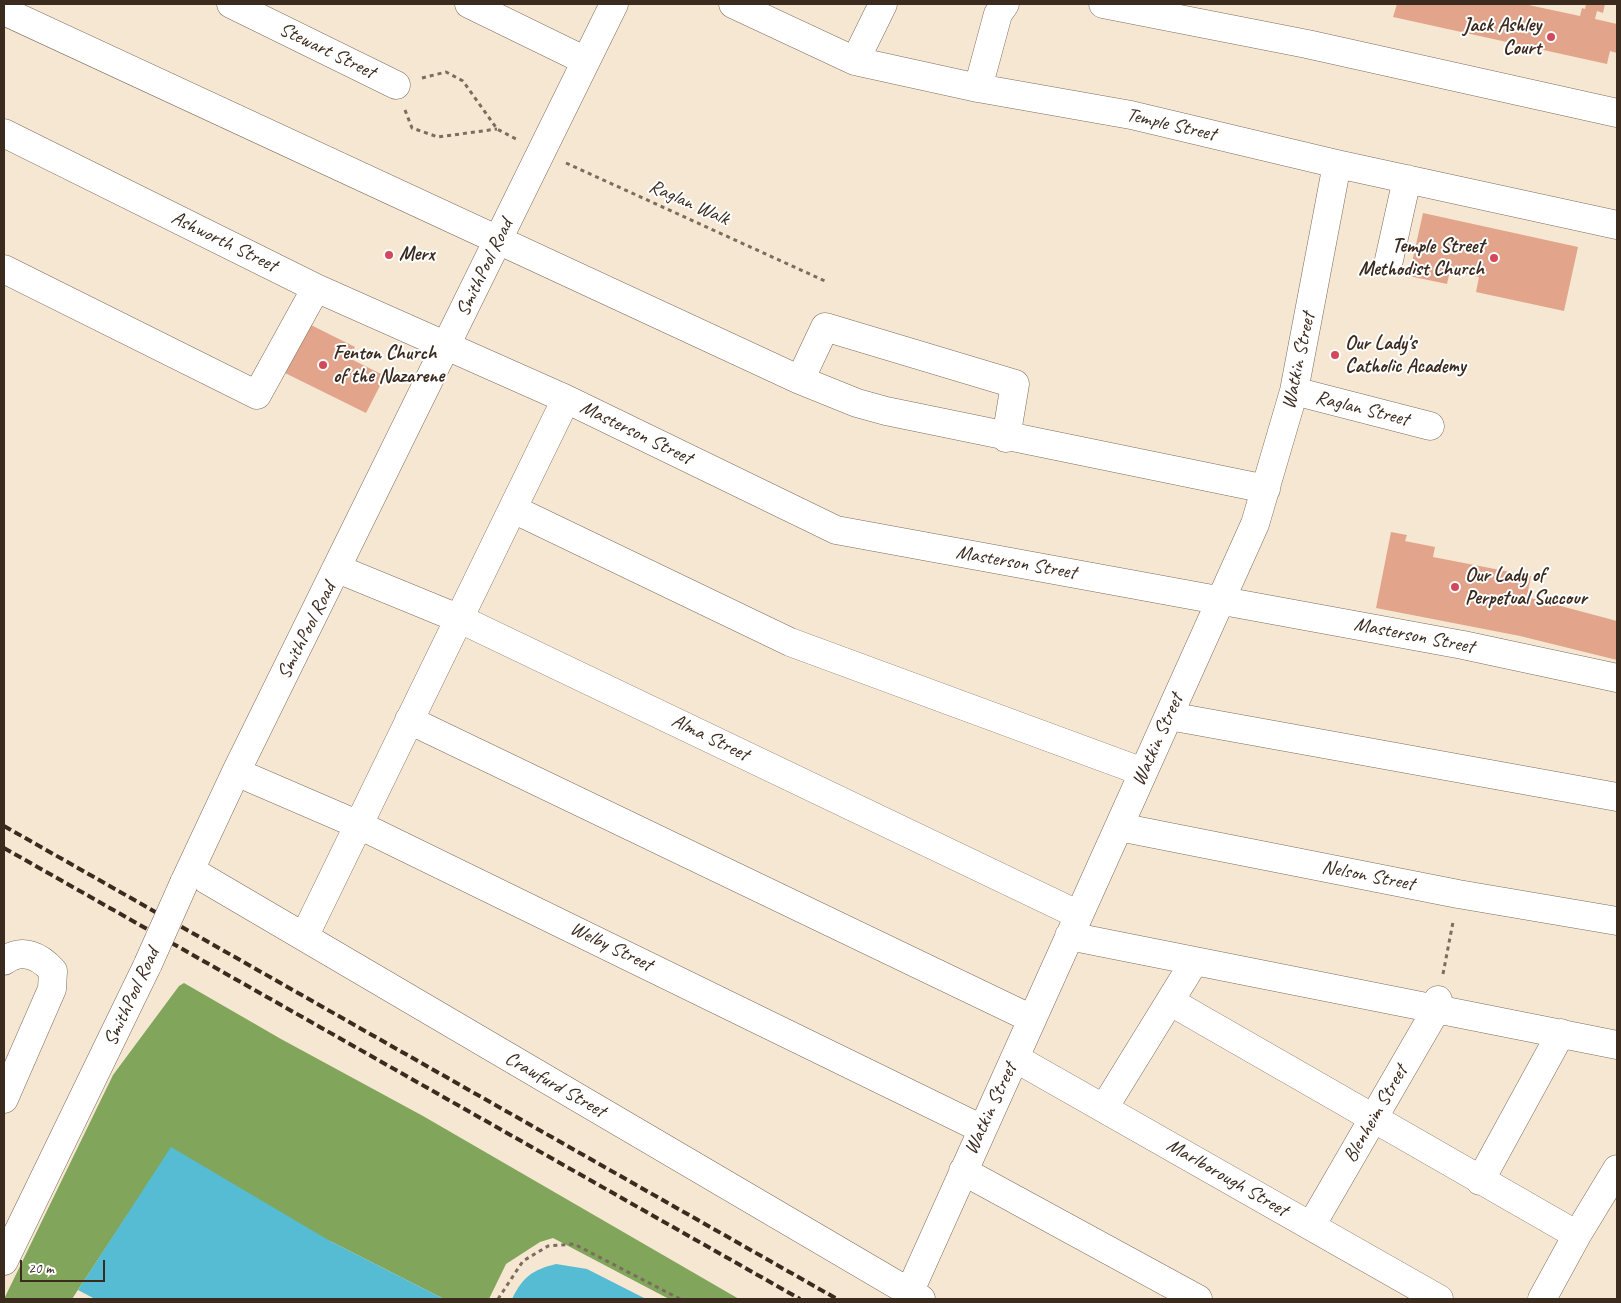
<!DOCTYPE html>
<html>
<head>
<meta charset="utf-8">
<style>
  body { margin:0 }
  #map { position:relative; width:1621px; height:1303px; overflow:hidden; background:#f6e7d2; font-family:Caveat,sans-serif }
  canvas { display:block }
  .frame { position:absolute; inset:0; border:5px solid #3b2a1e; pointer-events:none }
  .scale { position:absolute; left:20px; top:1260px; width:85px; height:22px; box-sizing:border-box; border:2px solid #3b2a1e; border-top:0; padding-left:6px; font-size:15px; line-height:18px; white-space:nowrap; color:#3b2a1e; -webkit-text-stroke:4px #fff; paint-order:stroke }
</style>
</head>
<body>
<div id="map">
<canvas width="1621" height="1303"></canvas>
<div class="frame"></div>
<div class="scale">20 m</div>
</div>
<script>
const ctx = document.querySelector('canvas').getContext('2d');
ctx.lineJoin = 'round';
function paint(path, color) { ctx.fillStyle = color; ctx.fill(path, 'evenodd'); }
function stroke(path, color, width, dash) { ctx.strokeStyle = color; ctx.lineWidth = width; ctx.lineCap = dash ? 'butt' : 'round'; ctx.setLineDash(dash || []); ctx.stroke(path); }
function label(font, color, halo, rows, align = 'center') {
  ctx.font = font + ' Caveat,sans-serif'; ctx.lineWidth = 4; ctx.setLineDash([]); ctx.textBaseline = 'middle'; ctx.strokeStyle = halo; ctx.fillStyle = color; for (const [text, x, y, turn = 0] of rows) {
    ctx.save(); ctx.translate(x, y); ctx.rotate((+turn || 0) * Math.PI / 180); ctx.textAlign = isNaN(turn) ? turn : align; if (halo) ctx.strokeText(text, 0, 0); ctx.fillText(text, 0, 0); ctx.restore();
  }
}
paint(new Path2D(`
  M184,983L281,1039L423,1116L739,1299H669L553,1238L540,1242L506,1264L489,1299H444L330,1241L128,1214L72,1299H4L113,1075L179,986Z`), '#81a65b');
paint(new Path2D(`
  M171,1147L330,1241L444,1299H95L78,1290Z
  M556,1264L587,1269L646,1299H512C523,1277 532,1270 556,1264Z`), '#55bcd3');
paint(new Path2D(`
  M1397,4H1524L1580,16L1582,8L1585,9L1586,4H1605L1603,13L1597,11L1595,19L1617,24V53L1610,51L1607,64L1393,17Z
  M1423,213L1578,247L1564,311L1476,292L1479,277L1450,270L1447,284L1409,276Z
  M305,322L355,347L349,358L385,376L366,413L281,371Z
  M1391,532L1407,535L1405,541L1435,547L1433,557L1531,576L1527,597L1617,621V660L1520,636L1376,608Z`), '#e2a58b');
const minor = new Path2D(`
  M231,4L396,85
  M469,4L586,61
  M733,4L855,61L978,88L1131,115L1337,164L1617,225
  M1103,4L1307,44L1617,113
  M4,11L800,380L857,403L886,411L1266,489
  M855,61L883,4
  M978,88L998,14L1005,4
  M4,133L316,288L566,399L836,530L1463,645L1617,678
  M1389,260L1407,179
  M4,269L257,395L316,288
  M800,380L825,327L1015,384L1006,438
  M1294,391L1430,426
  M513,509L790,642L1143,772
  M338,569L460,619L1079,915
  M1169,716L1617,797
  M409,720L1032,1019
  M236,772L359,825L982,1129
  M1119,827L1458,894L1617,921
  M190,870L921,1299
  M184,883L236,772L614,4
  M1069,936L1617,1045
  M304,937L566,399
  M4,961C22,947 40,956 53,971L52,989L4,1099
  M1171,1002L1577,1235
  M1015,1058L1439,1299
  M1104,1108L1194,962
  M963,1171L1198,1299
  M1480,1181L1561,1033
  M1311,1226L1436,1010L1438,1000
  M4,1261L148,964
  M909,1293L1255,524L1294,391L1337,164
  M1542,1299L1577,1235L1617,1169`);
stroke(minor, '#7c6c5d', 29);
stroke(new Path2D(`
  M422,78L446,72L463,81L497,129L516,139
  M405,110L412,128L438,137L497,129
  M566,163L825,281
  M1443,974L1453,922
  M498,1299L523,1261L548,1246L574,1244L680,1299`), '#7c6c5d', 3, [4, 4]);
stroke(minor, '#fff', 28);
stroke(new Path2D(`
  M4,826L837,1299
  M4,848L800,1299`), '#3b2a1e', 4, [8, 4]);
const minorBridge = new Path2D(`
  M148,964L184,883`);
stroke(minorBridge, '#7c6c5d', 29, []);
stroke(minorBridge, '#fff', 28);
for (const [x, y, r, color] of [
  [1551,37,5,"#d1495b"],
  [389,255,5,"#d1495b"],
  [1494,258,5,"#d1495b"],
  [1335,355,5,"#d1495b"],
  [323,365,5,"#d1495b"],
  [1455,587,5,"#d1495b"]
]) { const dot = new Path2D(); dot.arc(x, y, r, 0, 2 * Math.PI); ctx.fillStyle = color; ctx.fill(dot); stroke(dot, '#fff', 2); }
label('bold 20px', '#3b2a1e', '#fff', [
  ["Jack Ashley",1541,26,"right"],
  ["Court",1541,49,"right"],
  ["Temple Street",1484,247,"right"],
  ["Methodist Church",1484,270,"right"],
  ["Merx",399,255],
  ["Our Lady's",1345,344],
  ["Catholic Academy",1345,367],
  ["Fenton Church",333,354],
  ["of the Nazarene",333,377],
  ["Our Lady of",1465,576],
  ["Perpetual Succour",1465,599]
], 'left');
label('20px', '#3b2a1e', '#fff', [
  ["Stewart Street",327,51,26],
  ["Temple Street",1171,125,13],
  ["Raglan Walk",689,203,24],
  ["Ashworth Street",224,242,26],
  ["SmithPool Road",485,268,-64],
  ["Watkin Street",1299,361,-78],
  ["Raglan Street",1362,409,14],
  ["Masterson Street",636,433,26],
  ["Masterson Street",1016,563,10],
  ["SmithPool Road",307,631,-63],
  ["Masterson Street",1414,636,11],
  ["Alma Street",710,738,26],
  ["Watkin Street",1158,740,-66],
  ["Nelson Street",1368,876,11],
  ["Welby Street",611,947,26],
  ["SmithPool Road",132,997,-65],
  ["Crawfurd Street",555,1085,30],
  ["Watkin Street",991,1109,-65],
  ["Blenheim Street",1376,1114,-60],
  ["Marlborough Street",1227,1178,30]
]);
</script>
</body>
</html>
